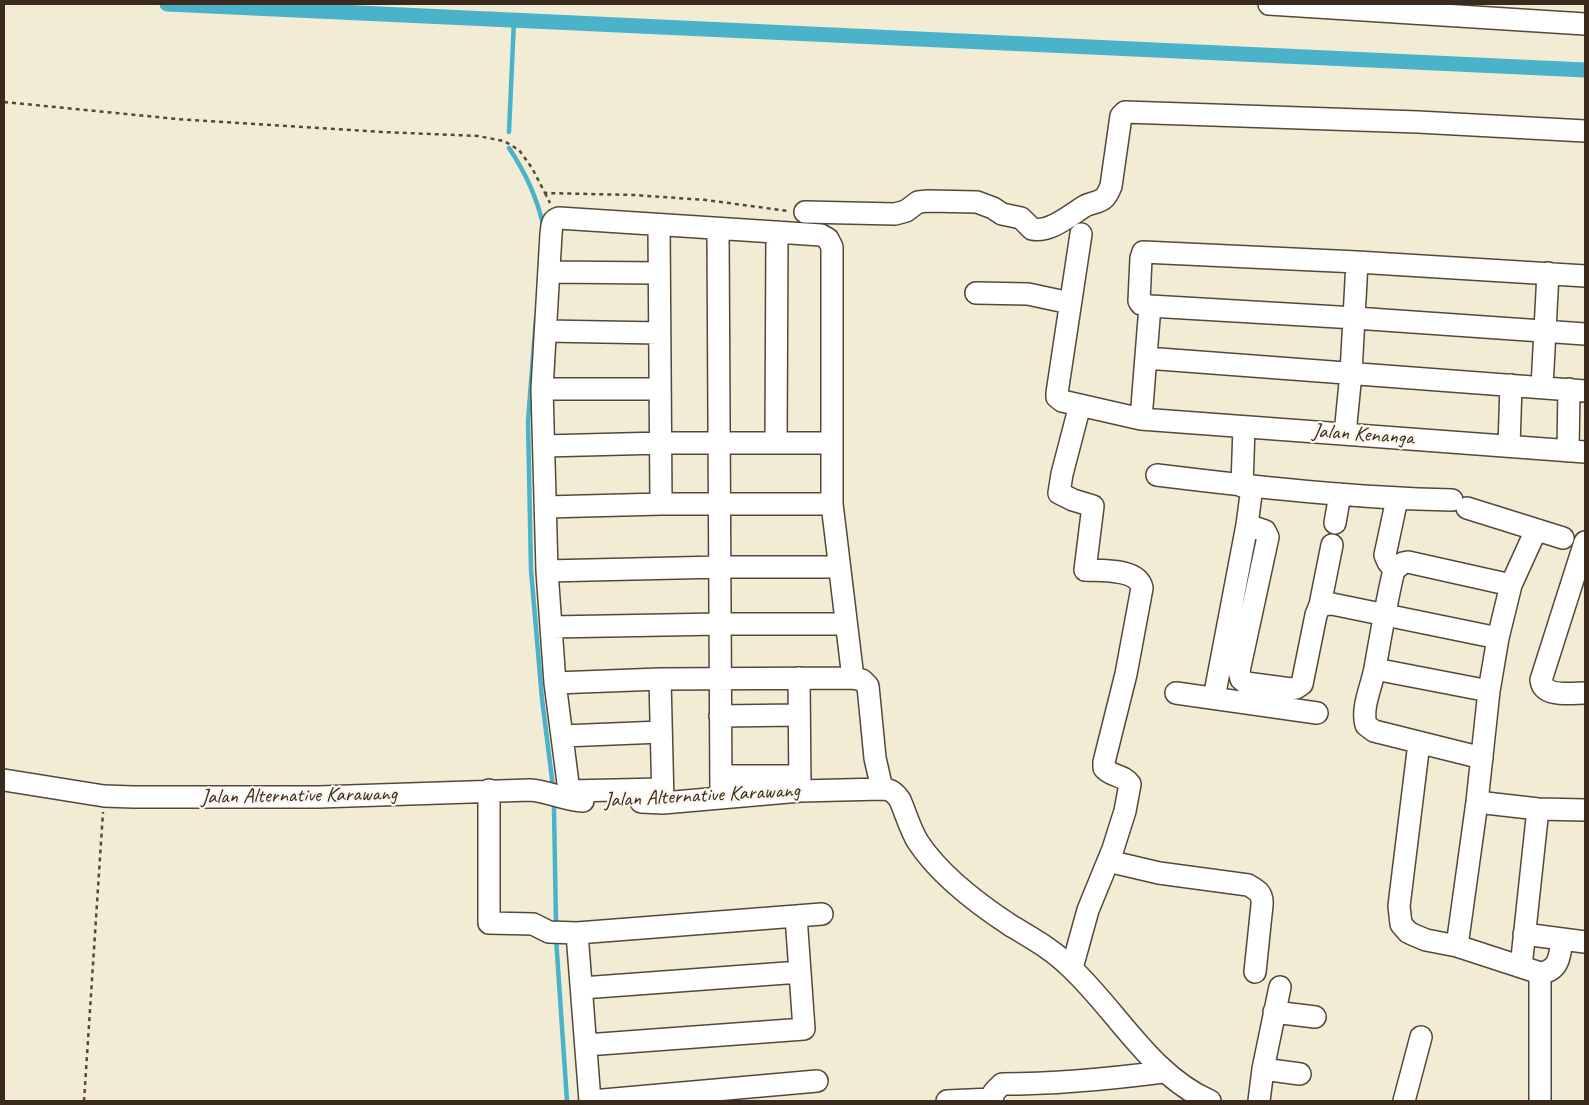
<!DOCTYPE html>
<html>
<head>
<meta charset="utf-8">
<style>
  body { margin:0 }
  #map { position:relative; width:1589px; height:1105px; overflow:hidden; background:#f2ecd5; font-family:Caveat,sans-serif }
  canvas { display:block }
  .frame { position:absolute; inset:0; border:5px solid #3b2a1e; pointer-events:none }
</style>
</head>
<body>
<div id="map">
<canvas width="1589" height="1105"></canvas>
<div class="frame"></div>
</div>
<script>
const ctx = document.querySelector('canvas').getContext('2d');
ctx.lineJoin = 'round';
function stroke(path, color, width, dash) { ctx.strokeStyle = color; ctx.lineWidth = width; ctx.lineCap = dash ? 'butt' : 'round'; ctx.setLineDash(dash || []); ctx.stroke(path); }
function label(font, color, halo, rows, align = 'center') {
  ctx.font = font + ' Caveat,sans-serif'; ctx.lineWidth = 4.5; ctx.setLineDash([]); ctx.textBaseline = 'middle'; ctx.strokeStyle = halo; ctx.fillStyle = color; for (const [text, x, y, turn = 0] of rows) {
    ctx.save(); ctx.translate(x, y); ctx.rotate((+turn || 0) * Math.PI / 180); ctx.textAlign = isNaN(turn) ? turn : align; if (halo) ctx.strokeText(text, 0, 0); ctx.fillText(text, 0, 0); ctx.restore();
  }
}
stroke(new Path2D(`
  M509,132L514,20
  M509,148C525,172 537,197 543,225
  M536,318L528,421L531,570L542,699L553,787
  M554,808L556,925
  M556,938L567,1101`), '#4bb3c9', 4.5);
stroke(new Path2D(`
  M167,4L1585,70`), '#4bb3c9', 15);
const minor = new Path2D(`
  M1269,4L1585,24
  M805,212L895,214L906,211L918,202L928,201L977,202L993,208L1002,214L1021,218L1032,229C1050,233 1070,215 1085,206C1090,203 1097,203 1103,199C1107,196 1109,191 1111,186L1121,116L1125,112L1418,122L1585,131
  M659,225L661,504
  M718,229L721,798
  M1081,234L1057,393V397L1062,401L1141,419L1585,452
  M549,272L659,273
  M976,293L1028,294L1070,303
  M1150,306L1355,318L1585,334
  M546,331L659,333
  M1146,358L1585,391
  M1542,387L1548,273
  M542,389H660
  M1141,419L1150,306L1141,304L1139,301L1141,258L1143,252L1357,262L1585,276
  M1345,434L1351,373L1357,262
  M776,443L777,232
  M544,446L661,443H832
  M1509,446L1511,385
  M1568,451L1569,389
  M1157,475C1255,487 1354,498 1452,500
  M1242,486L1244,427
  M546,507L661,504H832
  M1467,508L1563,538
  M1335,523L1340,494
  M1247,525L1265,531L1268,537L1239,671L1241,679L1246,683L1291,689L1296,688L1302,684L1316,615L1320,605L1332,604L1498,638
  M1585,542L1541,680C1543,698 1572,693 1585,693
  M1394,570L1388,562L1385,555L1397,499
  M547,571L720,567H839
  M1320,605L1332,545
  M551,627L720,624H846
  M1375,669L1489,691
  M799,678L800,791
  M660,679L663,802
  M555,683L660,679L853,678
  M1176,693L1317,713
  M1214,698L1247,525L1252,487
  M720,716L799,715
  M563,736L661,732
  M1419,743L1399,906L1401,924L1408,932L1414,935L1426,940L1457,946L1540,973C1560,971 1560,954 1562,939
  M1482,758L1374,731L1366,725C1361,707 1372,686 1375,668C1381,635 1386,603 1394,570L1403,563L1408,562L1511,585
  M721,776H800
  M4,780L104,796L133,797H319L530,790C548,791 564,800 583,801
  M662,789L569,791L555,683L547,571L542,389L551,234C552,227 551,220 559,218L821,235L828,239L832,247V504L853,678L862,680L868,686L875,758L882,789
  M489,790V923L533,924L549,932L577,933L822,914
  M641,802L663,803L800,791L882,789C891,789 895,793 900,800C906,814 910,829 918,842C939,874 978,904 1010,925C1031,938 1052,949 1069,966C1116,1009 1150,1075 1210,1101
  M1477,802L1538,809L1585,810
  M1108,861L1159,873L1248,885C1257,890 1263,893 1262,905L1255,972
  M577,933L590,1101
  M1524,934L1585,942
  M1457,946L1477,802L1489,691L1498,638L1511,585L1536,530
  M1521,967L1538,809
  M1072,968L1088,910L1113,849L1125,811L1130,784C1124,775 1112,777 1104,768V762L1126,674L1142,588C1138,568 1101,571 1085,570L1093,506L1073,500L1059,493L1062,474L1080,405
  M582,988L800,972
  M1274,1012L1315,1017
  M586,1045L804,1029L796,916
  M1263,1069L1300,1074
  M592,1101L817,1081
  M947,1101L992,1099
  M992,1101L994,1092L1002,1084C1056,1084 1109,1079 1163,1072
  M1259,1101L1263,1069L1280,987
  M1404,1101L1421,1037
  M1540,1101V973`);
stroke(minor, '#564739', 24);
stroke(new Path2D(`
  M4,102L177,119L382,132L478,136L504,141L519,150L532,168L545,193L634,195L706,200L788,211
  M545,193L550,203
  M84,1101L103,812`), '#564739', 2.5, [4, 4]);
stroke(minor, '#fff', 21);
label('21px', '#3b2a1e', '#fbf7ec', [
  ["Jalan Kenanga",1363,435,4],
  ["Jalan Alternative Karawang",299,796,-1],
  ["Jalan Alternative Karawang",702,796,-3]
]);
</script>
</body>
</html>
